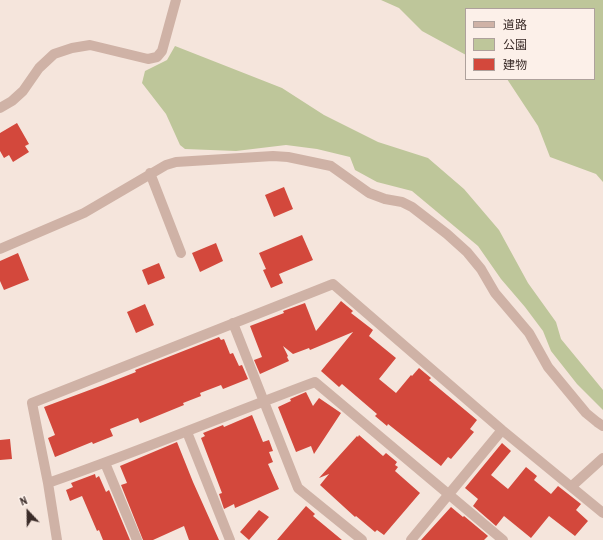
<!DOCTYPE html>
<html>
<head>
<meta charset="utf-8">
<style>
  body { margin:0 }
  #map { position:relative; width:603px; height:540px; overflow:hidden; background:#f5e5dc; font-family:"Archivo Narrow","Noto Sans JP",sans-serif }
  canvas { display:block }
  .legend { position:absolute; left:465px; top:8px; width:130px; height:72px; box-sizing:border-box; background:#fcf0e9; border:1px solid #aea19c; margin:0; padding:5px 7px; list-style:none; font-size:12px; color:#3a2b28 }
  .legend li { display:flex; align-items:center; gap:8px; height:20px }
  .legend b { width:20px; border:1px solid #aea19c }
  .north { position:absolute; left:8px; top:492px; width:40px; height:40px; -webkit-text-stroke:3px #fcf0e9; paint-order:stroke; rotate:338deg; font-size:11px; font-weight:700; line-height:16px; text-align:center; color:#3a2b28 }
  .north::after { content:''; display:block; margin:auto; width:14px; height:18px; background:#3a2b28; clip-path:polygon(50% 0,100% 100%,50% 72%,0 100%) }
</style>
</head>
<body>
<div id="map">
<canvas width="603" height="540"></canvas>
<ul class="legend">
<li><b style="height:5px;background:#cfb2a6"></b>道路</li>
<li><b style="height:11px;background:#bec69a"></b>公園</li>
<li><b style="height:11px;background:#d3483c"></b>建物</li>
</ul>
<div class="north">N</div>
</div>
<script>
const ctx = document.querySelector('canvas').getContext('2d');
ctx.lineJoin = 'round';
function paint(path, color) { ctx.fillStyle = color; ctx.fill(path, 'evenodd'); }
function stroke(path, color, width, dash) { ctx.strokeStyle = color; ctx.lineWidth = width; ctx.lineCap = dash ? 'butt' : 'round'; ctx.setLineDash(dash || []); ctx.stroke(path); }
paint(new Path2D(`
  M381,0H603V182L596,174L550,157L538,126L507,79H594V9H466V55L422,31L399,8Z
  M175,46L282,88L324,115L378,142L428,158L464,189L499,230L528,283L556,322L561,339L603,390V410L577,384L551,351L543,331L525,307L501,279L478,246L412,191L377,182L355,170L350,157L317,149L286,145L236,151L185,149L180,145L166,114L142,83L145,71L167,60Z`), '#bec69a');
paint(new Path2D(`
  M17,123L29,144L25,146L29,152L13,162L9,155L4,158L0,151V133Z
  M284,187L293,209L274,217L265,195Z
  M302,235L313,260L279,274L283,283L271,288L263,270L266,269L259,253Z
  M216,243L223,261L200,272L192,253Z
  M18,253L29,280L4,290L0,281V261Z
  M159,263L165,278L148,285L142,270Z
  M341,301L353,311L351,313L373,330L369,336L396,358L379,379L396,393L411,375L412,376L419,368L431,378L429,380L477,420L470,429L474,432L451,459L448,457L441,466L388,424L387,426L375,416L377,414L342,384L339,387L321,371L353,332L310,350L309,348L293,354L283,346L288,356L287,357L289,361L260,374L254,360L262,357L250,326L284,313L283,311L305,303L316,331Z
  M145,304L154,325L136,333L127,312Z
  M219,337L221,340L224,339L230,354L233,353L239,366L242,365L248,379L223,389L221,385L200,393L201,396L183,403L184,405L140,423L138,418L110,429L113,436L93,444L92,442L55,457L48,438L55,435L44,407L103,385L136,372L135,370Z
  M306,392L313,406L319,398L341,413L314,454L311,446L296,452L278,407L291,401L290,399Z
  M252,415L263,442L269,440L273,451L269,452L273,462L268,464L279,489L235,508L234,504L224,509L219,494L222,493L201,438L205,436L203,433L223,425L224,427Z
  M359,435L383,456L386,453L397,462L395,465L398,467L395,471L420,493L384,535L377,530L375,532L356,516L355,517L320,485L329,474L319,478L357,436L358,437Z
  M10,439L12,459L0,460V440Z
  M177,442L193,482L219,540H189L184,526L153,540H143L121,485L127,483L120,466Z
  M502,443L511,451L491,475L508,489L526,467L537,476L534,480L551,494L558,486L581,504L576,510L588,521L575,536L549,516L531,538L504,516L496,526L473,506L478,499L465,488Z
  M95,474L96,478L99,476L106,492L109,490L130,540H103L99,530L97,531L82,496L70,501L66,490L73,487L71,483Z
  M306,506L315,514L313,516L342,540H277Z
  M451,507L463,517L464,516L488,536L484,540H421Z
  M259,510L269,517L249,540L240,532Z`), '#d3483c');
stroke(new Path2D(`
  M0,108L12,101L23,91L39,68L54,54L72,48L90,45L148,59L157,57L162,51L176,0
  M150,173L181,253
  M0,249L84,213L166,165L176,162L273,156L288,157L331,166L369,193L385,199L402,202L412,207L447,234L467,252L481,269L495,293L529,333L548,367L586,413L597,422L603,426
  M233,323L298,488L362,540
  M187,432L230,540
  M105,463L137,540
  M48,483C138,452 226,415 315,382L503,540
  M572,486L603,458
  M57,540L48,483L32,403L333,284L502,430L603,513
  M411,540L502,430`), '#cfb2a6', 10);
</script>
</body>
</html>
